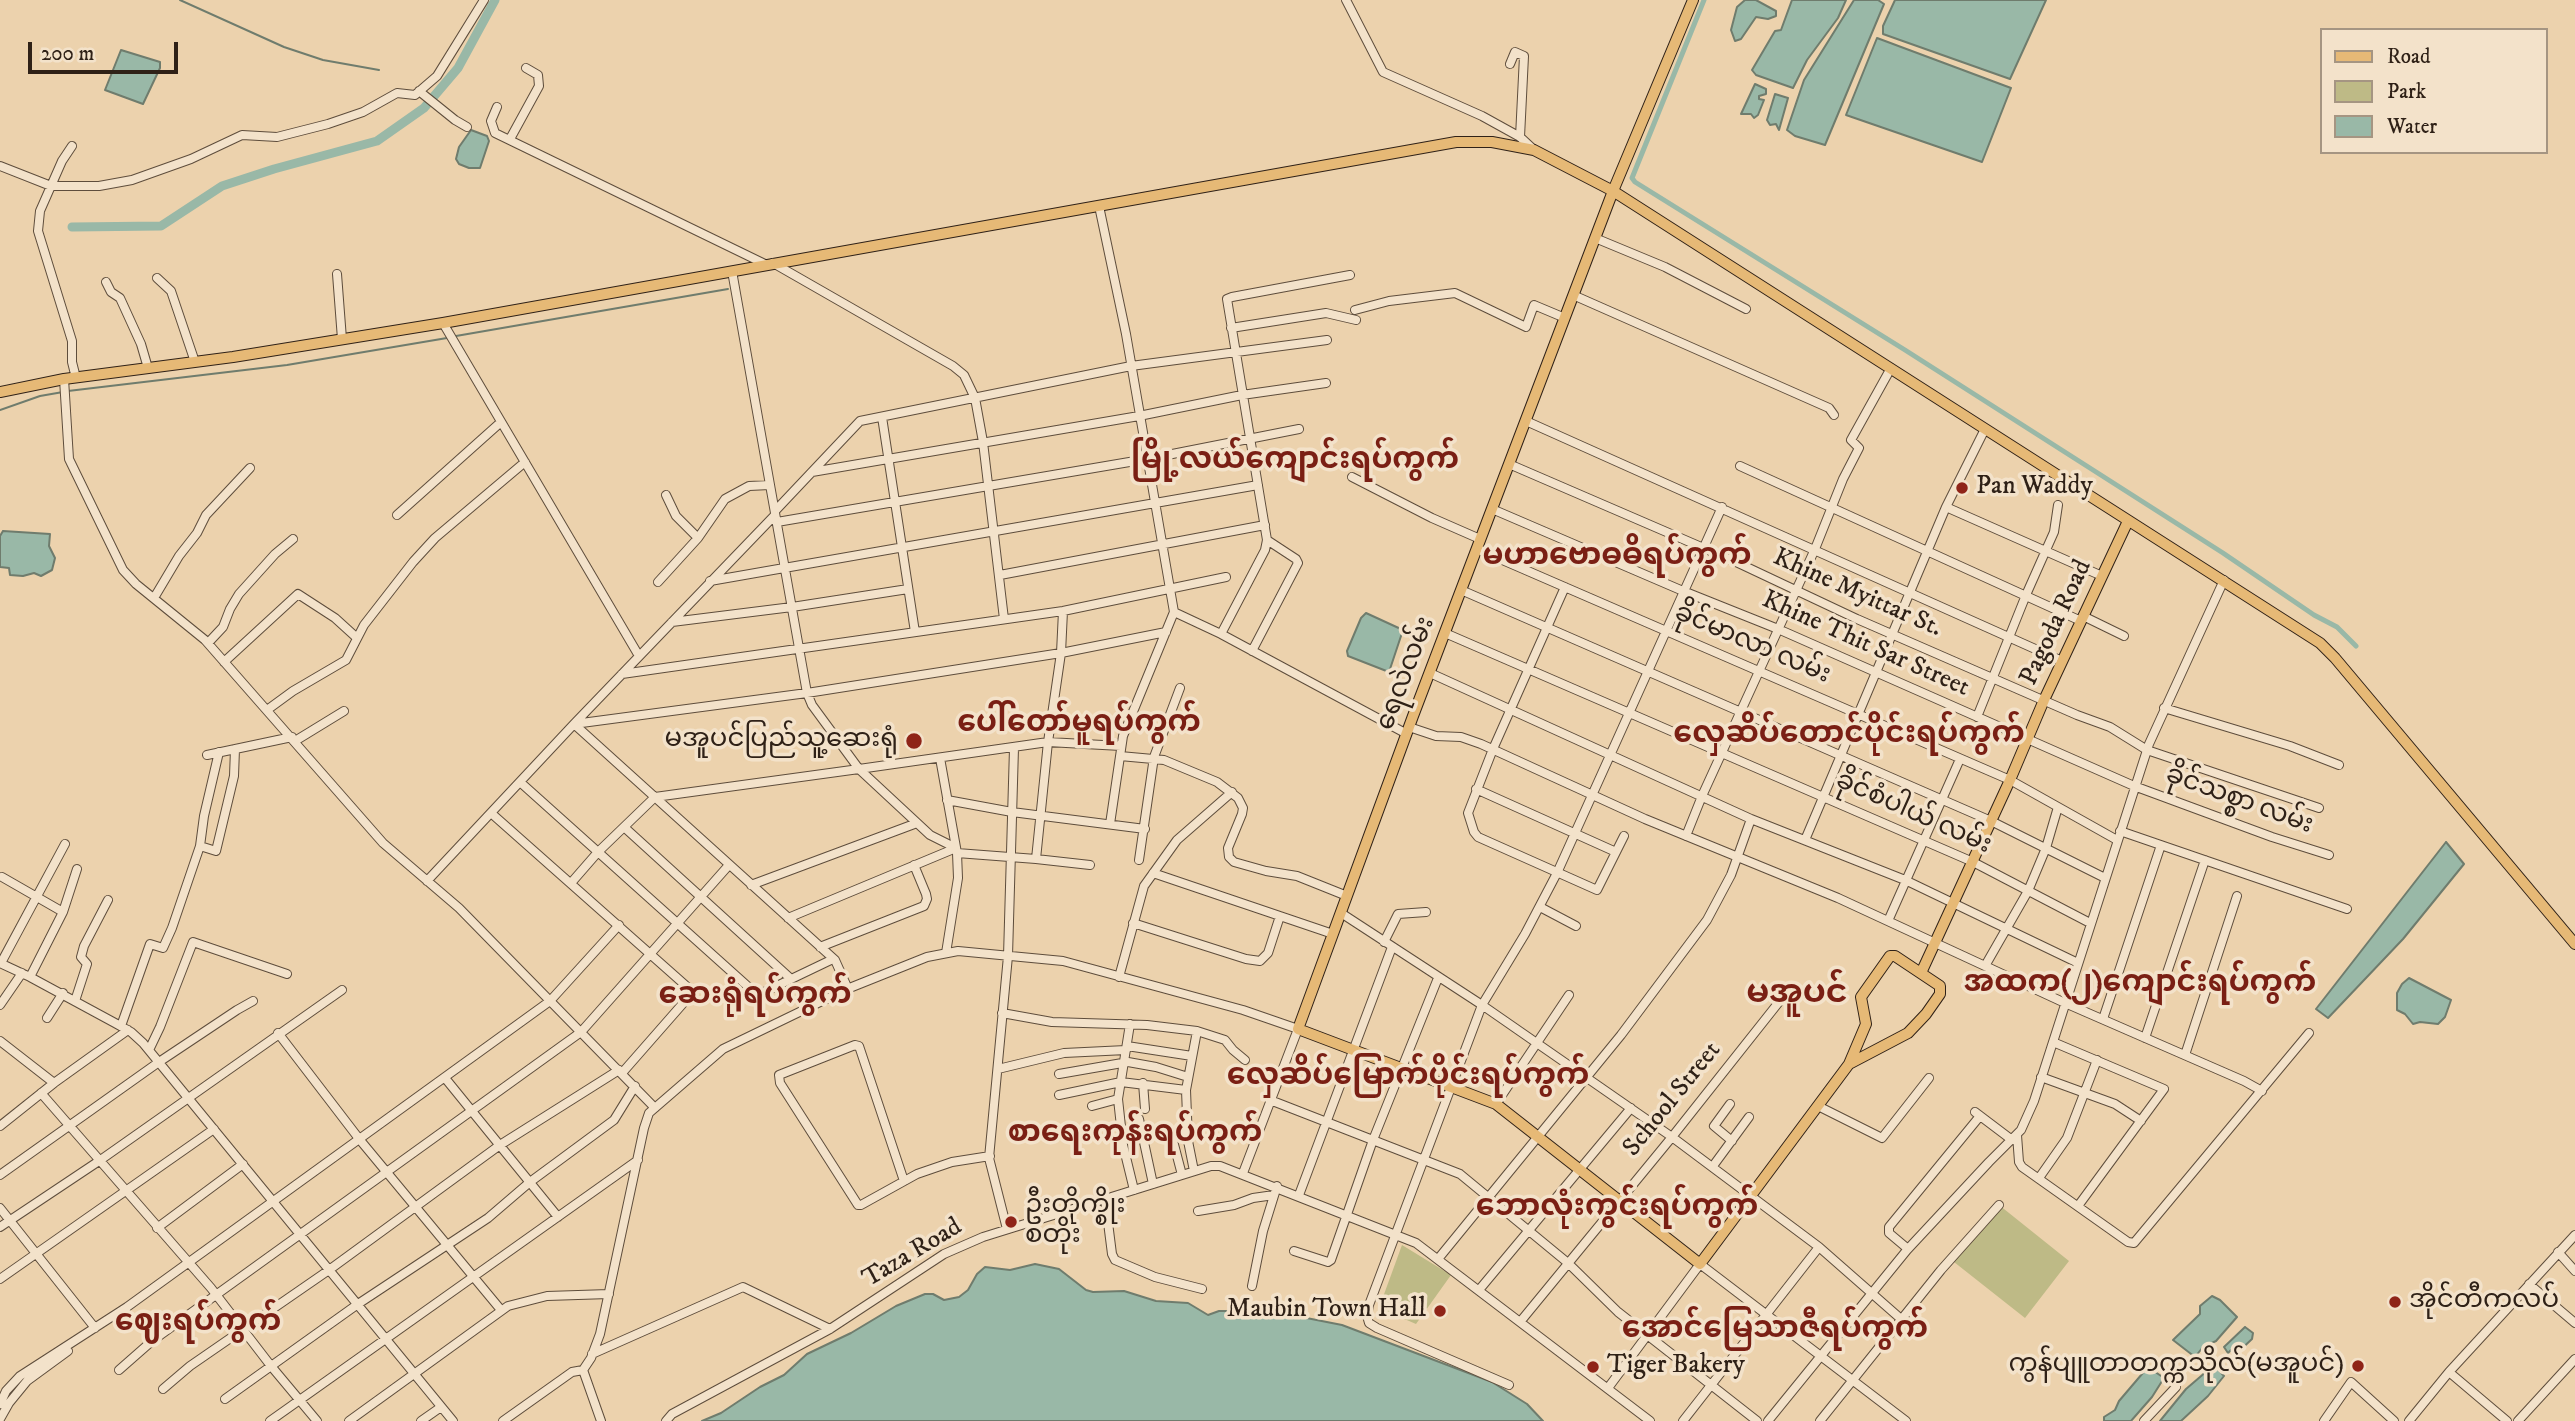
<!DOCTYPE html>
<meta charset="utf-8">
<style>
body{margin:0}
#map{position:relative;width:2575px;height:1421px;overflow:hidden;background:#ecd2ad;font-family:"IM FELL DW Pica",serif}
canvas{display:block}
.legend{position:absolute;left:2320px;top:28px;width:228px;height:126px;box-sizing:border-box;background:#f3e2ca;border:2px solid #a59582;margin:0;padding:9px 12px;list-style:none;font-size:21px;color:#2f2117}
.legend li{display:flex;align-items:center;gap:14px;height:35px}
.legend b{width:35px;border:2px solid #a59582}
.scale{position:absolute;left:28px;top:42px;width:150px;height:32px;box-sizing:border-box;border:4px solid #2f2117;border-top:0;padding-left:9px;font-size:21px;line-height:24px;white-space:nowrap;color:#2f2117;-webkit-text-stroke:5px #f3e2ca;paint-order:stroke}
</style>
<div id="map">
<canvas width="2575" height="1421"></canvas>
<ul class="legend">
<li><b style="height:9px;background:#e6b976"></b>Road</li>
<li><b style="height:19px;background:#beba86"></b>Park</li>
<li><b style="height:19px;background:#99b8a7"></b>Water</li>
</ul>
<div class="scale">200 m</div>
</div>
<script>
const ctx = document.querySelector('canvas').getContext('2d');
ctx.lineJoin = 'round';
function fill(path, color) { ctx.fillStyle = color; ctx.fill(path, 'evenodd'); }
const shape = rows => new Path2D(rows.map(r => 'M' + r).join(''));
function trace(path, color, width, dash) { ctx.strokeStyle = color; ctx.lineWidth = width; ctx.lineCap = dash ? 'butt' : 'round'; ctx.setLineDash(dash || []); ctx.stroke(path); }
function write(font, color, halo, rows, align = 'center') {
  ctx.font = font + ' "IM FELL DW Pica","Noto Sans Myanmar",serif'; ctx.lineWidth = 7; ctx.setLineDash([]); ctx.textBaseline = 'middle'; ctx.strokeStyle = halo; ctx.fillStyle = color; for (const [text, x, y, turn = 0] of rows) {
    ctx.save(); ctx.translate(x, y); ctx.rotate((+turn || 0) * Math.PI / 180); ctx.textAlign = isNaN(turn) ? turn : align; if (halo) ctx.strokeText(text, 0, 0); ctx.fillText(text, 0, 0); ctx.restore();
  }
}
fill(shape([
 [1999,1205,2069,1261,2025,1318,1954,1262],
 [1402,1245,1451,1275,1416,1324,1379,1308]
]), '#beba86');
const water = shape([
 [1745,0,1756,0,1776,11,1776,16,1768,19,1756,17,1741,39,1735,41,1731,30,1737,7,1745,0],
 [1792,0,1846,0,1838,18,1807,60,1793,88,1756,75,1752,70,1775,31,1781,30,1792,0],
 [1854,0,1878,0,1884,4,1825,145,1795,136,1787,130,1804,80,1854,0],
 [1895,0,2046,0,2010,79,1883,34,1883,26,1895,0],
 [1877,38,2011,88,1982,162,1846,115,1877,38],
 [121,50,160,62,160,68,143,104,105,90,121,50],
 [1755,84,1766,89,1766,94,1759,96,1759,99,1764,100,1758,115,1754,118,1751,114,1741,114,1755,84],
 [1775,94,1788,98,1779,130,1776,124,1770,125,1767,120,1775,94],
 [471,130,487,136,489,141,480,168,469,168,459,164,456,159,459,147,471,130],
 [3,531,50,534,49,546,55,558,52,570,41,576,34,573,23,576,10,575,9,568,0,567,0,536,3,531],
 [1366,613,1403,630,1389,672,1348,656,1347,651,1361,618,1366,613],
 [2446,842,2464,864,2403,939,2328,1018,2316,1009,2446,842],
 [2409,978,2451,1000,2445,1017,2438,1024,2420,1022,2413,1024,2405,1014,2397,1010,2397,993,2402,984,2409,978],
 [1035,1264,1059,1269,1086,1290,1093,1292,1124,1291,1156,1301,1188,1303,1208,1315,1219,1311,1271,1311,1342,1325,1492,1382,1527,1404,1543,1421,702,1421,721,1413,760,1387,784,1375,807,1354,851,1333,896,1306,925,1294,933,1294,944,1300,959,1297,968,1290,977,1274,985,1267,1010,1270,1035,1264],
 [2212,1296,2220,1300,2237,1317,2216,1341,2203,1347,2195,1357,2173,1340,2200,1314,2200,1306,2212,1296],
 [2245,1327,2253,1333,2252,1339,2236,1354,2233,1348,2228,1353,2224,1347,2245,1327],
 [2214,1365,2224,1376,2208,1396,2181,1421,2160,1421,2186,1389,2214,1365],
 [2148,1367,2164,1378,2152,1397,2131,1421,2104,1421,2104,1417,2115,1410,2119,1401,2148,1367]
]);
fill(water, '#99b8a7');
trace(water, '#6f7c6d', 2);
trace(shape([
 [180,0,284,47,323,60,379,70],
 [456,336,728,289],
 [68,391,287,365,447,338],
 [0,410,40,396,63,392]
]), '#6f7c6d', 2);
trace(shape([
 [1704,0,1632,178,1635,182,1905,350,2223,553,2314,615,2337,627,2356,646]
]), '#99b8a7', 5);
trace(shape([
 [72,227,161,226,222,186,274,169,377,141,424,108,458,68,495,0]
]), '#99b8a7', 9);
const minor = shape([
 [1346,0,1383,72,1482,116,1520,137,1534,150],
 [1510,64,1515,52,1524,56,1520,137],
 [419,91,455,120,467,127],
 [497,107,491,121,495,133,767,265],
 [510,139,539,86,538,75,526,68],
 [72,146,62,161,40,211,38,231,72,341,72,362,76,378],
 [0,166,51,186,99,186,132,180,191,159,242,135,277,137,328,124,363,112,397,93,415,95,437,76,484,0],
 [1099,206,1126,334,1174,612,1123,736,1110,824],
 [1595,238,1665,267,1746,309],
 [773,263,953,366,964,375,975,398,983,442,1004,619],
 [732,271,807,693,812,705,859,769,1048,742,1121,746],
 [337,274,342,339],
 [157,278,171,291,195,362],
 [106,282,111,292,120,298,141,344,148,368],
 [1573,295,1829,408,1834,415],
 [1355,310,1389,301,1455,293,1526,327,1534,305,1565,318],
 [443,323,639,656],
 [1231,328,1326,313,1356,320],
 [64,379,69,459,123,570,136,584,205,640,383,843,459,908,655,1108],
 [882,417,915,632],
 [1526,421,2062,661],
 [1509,464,1736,562,1857,619,2077,715,2110,727,2147,750,2319,808],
 [1740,466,2081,621],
 [812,472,1139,416,1242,395,1326,383],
 [1352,477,1432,518,1480,539],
 [666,495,676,516,698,538],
 [1946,507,2102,576],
 [1492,509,1683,591,1778,629,2134,786,2272,837,2329,855],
 [775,511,860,421,1131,366,1327,340],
 [397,515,501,422],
 [777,522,1147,459,1299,429],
 [1477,549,2010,780,2117,840],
 [1000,575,1265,525],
 [710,581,1258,485],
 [658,582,698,538,725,499,749,486,770,485],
 [1565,587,1493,749,1468,813,1474,832,1478,837,1597,890,1624,836],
 [1461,590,1991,821,2105,878],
 [154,598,179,556,197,533,206,515,250,468],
 [1174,612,1221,634,1407,734],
 [2083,616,2124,636],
 [672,622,792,607,908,589],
 [1445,633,1973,862,2090,923],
 [1221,634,1265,550,1267,540,1227,299,1232,297,1350,275],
 [208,643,223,627,230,609,239,594,275,554,293,539],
 [1252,651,1298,563,1296,559,1267,540],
 [224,662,298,594,335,618,357,638],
 [1430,673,1751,819,1905,880,2078,963],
 [622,674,1063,611,1226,577],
 [2164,708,2290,746,2339,765],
 [267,710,293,691,346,660,364,625,413,562,435,538,525,462],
 [1977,717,2026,595,2054,532,2058,505],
 [1409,727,1436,736,1461,737,1481,744,1645,819,1838,898,2065,1003,2244,1081,2262,1091],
 [295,741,344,711],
 [207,755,292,737],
 [1120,756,1164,760,1217,782,1238,798,1243,808,1242,814,1228,848,1229,857,1234,862,1266,871,1297,876,1347,896],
 [940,758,957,853,958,878,946,953],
 [520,782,754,992,762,993,833,959],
 [1476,789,1616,852],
 [947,800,1012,812,1145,829],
 [491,813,693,992,622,1073],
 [624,827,791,979],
 [2120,831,2347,909],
 [1686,836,1702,796,1815,549,1843,479,1859,448,1851,440,1891,368],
 [1805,840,1946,507,1985,429],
 [200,846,216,851,234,776,235,749],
 [957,853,1036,859,1048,742,1061,653,1063,611],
 [1036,859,1090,865],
 [1139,860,1154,757,1180,688],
 [1153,873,1333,934],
 [2,877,63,912],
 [427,881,574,724,775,515],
 [571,883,598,852,655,797,859,769,930,835,956,848],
 [751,885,917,823],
 [1540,907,1576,926],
 [1341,913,1482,1005,1672,1137,1819,1247,1901,1319],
 [788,918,956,848],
 [1888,921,1960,759],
 [1133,923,1246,959,1260,961,1268,953,1280,916],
 [1384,942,1398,914,1426,912],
 [820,947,924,906,927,899,926,894,914,865],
 [0,963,30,977,115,1023,131,1032,143,1043,453,1421],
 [1,963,65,844],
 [1985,966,2028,891,2046,848,2058,807],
 [30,977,63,912,77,869],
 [1119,977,1144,886,1177,840,1232,792],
 [848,989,835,960,574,724,807,693,1061,653,1166,632],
 [75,1001,87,964,81,957,84,946,108,900],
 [0,1005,22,973],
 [1002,1013,1052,1022,1147,1025,1197,1031,1225,1040,1233,1050,1245,1060],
 [47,1018,63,993],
 [2103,1019,2161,845],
 [1130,1024,1118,1099,1123,1145,1134,1190],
 [121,1026,150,944,163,948,172,928,200,846,204,816,219,752],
 [278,1033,360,1140,501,1310],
 [2145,1038,2205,860],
 [0,1041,54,1083],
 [2053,1042,2164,1089,2078,1206],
 [1127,1046,1192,1056],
 [149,1050,160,1027,193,942,287,974],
 [2185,1055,2237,896],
 [998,1069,1064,1053,1126,1050],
 [1059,1074,1128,1062,1156,1067,1188,1077],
 [2041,1077,2115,1104,2141,1121],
 [445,1078,558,1217],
 [1143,1083,1145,1109],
 [41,1093,211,1288,271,1366,317,1421],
 [1059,1095,1121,1082,1186,1090],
 [1270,1100,1460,1174,1568,1263,1618,1312,1757,1421],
 [1496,1104,1569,995],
 [1730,1104,1714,1126,1732,1141],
 [1092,1106,1118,1099],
 [1818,1106,1882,1138,1929,1078],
 [1975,1112,2012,1140],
 [1139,1119,1153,1184],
 [0,1126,54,1083,128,1030],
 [1171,1133,1182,1175],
 [2017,1135,2019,1162,2022,1167,2128,1242,2134,1243,2309,1033],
 [1713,1166,1749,1117],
 [1194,1171,1188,1141,1186,1090,1197,1031],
 [0,1175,159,1062,237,1010,253,1001],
 [2039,1178,2067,1138,2097,1060],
 [904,1181,859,1046,855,1045,779,1075,780,1083,858,1205,861,1205,917,1174,952,1162,990,1156],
 [1299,1195,1392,947],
 [1105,1199,1112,1254,1115,1260,1155,1277,1202,1289],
 [0,1208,95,1328],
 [1198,1211,1234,1205,1253,1198,1274,1195],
 [0,1227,99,1161,342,990],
 [157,1228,243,1164],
 [1007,1229,989,1158,1008,956,1014,748],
 [1908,1249,1889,1233,1889,1227,1980,1116],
 [1294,1251,1328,1262,1331,1260,1373,1140,1438,978],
 [2558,1252,2575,1271],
 [1438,1259,1621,1035,1707,920,1731,875,1751,819],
 [0,1279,214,1129],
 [2529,1284,2575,1323],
 [1252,1286,1263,1231,1277,1186],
 [1479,1290,1631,1108],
 [1520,1322,1672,1137,1779,1002],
 [592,1354,743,1287,830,1329],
 [119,1370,152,1341,581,1032,729,865],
 [583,1370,601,1421],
 [2449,1372,2507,1421],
 [1509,1385,1377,1328,1369,1323,1367,1316,1369,1305,1482,1005,1525,934,1557,873,1722,507],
 [1608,1388,1700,1264,1906,1421],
 [163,1389,190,1366,329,1270,500,1145,619,1070],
 [225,1399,358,1304,488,1218,530,1182,614,1120,635,1086],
 [0,1404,6,1391,20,1376,127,1307,550,1001,619,925],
 [0,1419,9,1403,27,1381,68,1351],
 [270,1421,638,1160],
 [349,1421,508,1306,547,1296,609,1294],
 [421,1421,441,1407],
 [503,1421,572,1372,583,1370,591,1358,600,1334,644,1128,649,1113,723,1049,847,989,927,957,958,951,1063,961,1243,1010,1298,1029,1243,1173],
 [666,1421,672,1414,830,1329,944,1254,983,1237,1211,1166,1220,1166,1416,1243,1650,1421],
 [1683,1421,1819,1247],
 [1768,1421,1907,1250,1989,1162,2021,1130,2034,1101,2149,744,2224,580],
 [1820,1421,1941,1270,1999,1205],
 [2144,1421,2176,1387],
 [2324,1421,2351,1382,2394,1421],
 [2409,1421,2449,1372,2575,1235],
 [2518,1421,2575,1359]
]);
const major = shape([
 [1693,0,1613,191,1413,716,1298,1029,1496,1104,1700,1264,1849,1064,1866,1024,1861,997,1890,956,1895,956,1940,986,1940,994,1926,1014,1908,1033,1849,1064],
 [0,392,64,379,233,357,443,323,1456,142,1492,142,1534,150,1613,191,2320,643,2335,658,2575,944],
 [1921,973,2010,780,2044,700,2128,521]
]);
trace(minor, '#5e4d3c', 10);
trace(major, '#2f2117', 12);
trace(minor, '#f3e2ca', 8);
trace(major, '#e6b976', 10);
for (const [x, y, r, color] of [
 [1962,488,7,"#8f2418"],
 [914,741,9,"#8f2418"],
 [1011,1222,7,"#8f2418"],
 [2395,1302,7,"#8f2418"],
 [1440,1311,7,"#8f2418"],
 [2358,1366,7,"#8f2418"],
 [1593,1367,7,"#8f2418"]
]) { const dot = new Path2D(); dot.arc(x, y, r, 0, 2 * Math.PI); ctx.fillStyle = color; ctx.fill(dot); trace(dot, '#f3e2ca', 2.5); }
write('26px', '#2f2117', '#f3e2ca', [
 ["Pan Waddy",1976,488],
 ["မအူပင်ပြည်သူ့ဆေးရုံ",898,741,"right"],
 ["ဦးတိုက္စိုး",1025,1207],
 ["စတိုး",1025,1237],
 ["အိုင်တီကလပ်",2409,1302],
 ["Maubin Town Hall",1426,1311,"right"],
 ["ကွန်ပျူတာတက္ကသိုလ်(မအူပင်)",2344,1366,"right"],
 ["Tiger Bakery",1607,1367]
], 'left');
write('26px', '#2f2117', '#f3e2ca', [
 ["Khine Myittar St.",1857,594,24],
 ["Pagoda Road",2057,623,-65],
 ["ခိုင်မာလာ လမ်း",1752,645,23],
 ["Khine Thit Sar Street",1865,645,24],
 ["ရေလဲလမ်း",1407,674,-69],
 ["ခိုင်သစ္စာ လမ်း",2239,801,20],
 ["ခိုင်စံပါယ် လမ်း",1913,814,24],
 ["School Street",1673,1100,-51],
 ["Taza Road",913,1254,-31]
]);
write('bold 30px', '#7a1f14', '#f3e2ca', [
 ["မြို့လယ်ကျောင်းရပ်ကွက်",1295,462],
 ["မဟာဗောဓဓိရပ်ကွက်",1617,558],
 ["ပေါ်တော်မူရပ်ကွက်",1079,725],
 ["လှေဆိပ်တောင်ပိုင်းရပ်ကွက်",1849,736],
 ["အထက(၂)ကျောင်းရပ်ကွက်",2140,985],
 ["ဆေးရုံရပ်ကွက်",755,997],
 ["လှေဆိပ်မြောက်ပိုင်းရပ်ကွက်",1408,1078],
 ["စာရေးကုန်းရပ်ကွက်",1135,1135],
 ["ဘောလုံးကွင်းရပ်ကွက်",1617,1209],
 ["ဈေးရပ်ကွက်",198,1324],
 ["အောင်မြေသာဇီရပ်ကွက်",1775,1331]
]);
write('bold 33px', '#7a1f14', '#f3e2ca', [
 ["မအူပင်",1797,995]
]);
</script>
